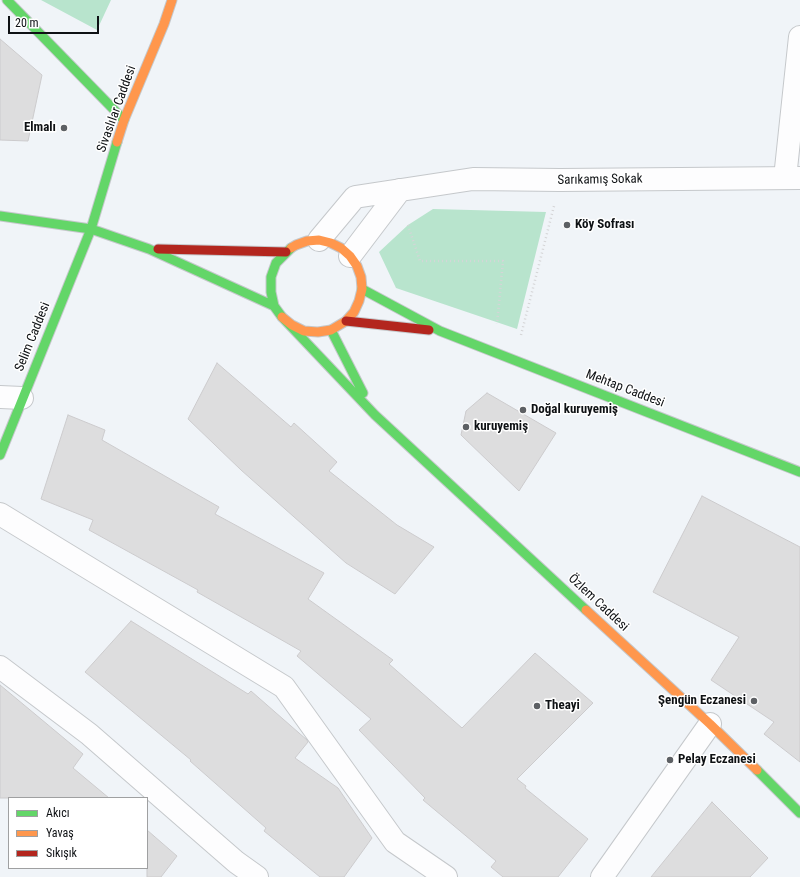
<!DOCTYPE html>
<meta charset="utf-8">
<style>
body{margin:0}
#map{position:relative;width:800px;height:877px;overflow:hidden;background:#f0f4f8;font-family:"Roboto Condensed",sans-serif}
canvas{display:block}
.legend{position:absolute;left:8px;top:797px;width:140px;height:72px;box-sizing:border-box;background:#fff;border:1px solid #9fa0a1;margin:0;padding:5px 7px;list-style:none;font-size:12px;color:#0e1114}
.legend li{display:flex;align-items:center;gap:8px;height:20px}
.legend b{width:20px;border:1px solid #9fa0a1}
.scale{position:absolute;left:8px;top:16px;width:91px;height:18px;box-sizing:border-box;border:2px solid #0e1114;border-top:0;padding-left:5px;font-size:12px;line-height:14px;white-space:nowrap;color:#0e1114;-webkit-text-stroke:3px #fff;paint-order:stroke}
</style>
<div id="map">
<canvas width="800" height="877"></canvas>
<ul class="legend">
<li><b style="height:5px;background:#63d668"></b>Akıcı</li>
<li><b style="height:5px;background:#ff974d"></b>Yavaş</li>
<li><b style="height:5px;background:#b3261e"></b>Sıkışık</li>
</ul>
<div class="scale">20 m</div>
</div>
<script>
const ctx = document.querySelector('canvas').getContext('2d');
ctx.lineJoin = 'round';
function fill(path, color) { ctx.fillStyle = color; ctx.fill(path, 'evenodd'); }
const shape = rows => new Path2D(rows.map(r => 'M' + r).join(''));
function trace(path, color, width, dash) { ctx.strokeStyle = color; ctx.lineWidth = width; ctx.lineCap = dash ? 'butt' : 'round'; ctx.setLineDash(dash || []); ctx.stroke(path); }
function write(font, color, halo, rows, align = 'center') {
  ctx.font = font + ' "Roboto Condensed",sans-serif'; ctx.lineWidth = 3; ctx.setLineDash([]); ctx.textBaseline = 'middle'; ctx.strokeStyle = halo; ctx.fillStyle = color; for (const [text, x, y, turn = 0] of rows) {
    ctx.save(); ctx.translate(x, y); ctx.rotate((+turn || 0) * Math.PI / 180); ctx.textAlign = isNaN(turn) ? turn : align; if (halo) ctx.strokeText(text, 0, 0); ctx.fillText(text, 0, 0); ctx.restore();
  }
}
fill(shape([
 [41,0,111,0,97,30],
 [433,209,546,212,517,329,396,288,379,252,408,225]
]), '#b8e4cd');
const building = shape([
 [0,39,42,75,28,141,0,140,0,39],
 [217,363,291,427,294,423,337,462,329,471,397,525,434,547,395,594,346,563,241,470,188,419,217,363],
 [487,393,556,433,519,491,461,435,466,411,487,393],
 [68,415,105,430,102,440,219,507,215,514,324,573,308,599,393,660,389,664,462,728,535,653,593,703,517,779,526,786,525,788,588,839,558,877,503,877,491,867,496,861,423,800,425,798,359,730,371,719,297,656,301,651,197,592,198,590,89,530,93,520,41,499,68,415],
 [702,496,800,547,800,762,764,734,774,722,711,680,739,637,653,592,702,496],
 [131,621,248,694,251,691,307,740,308,742,295,758,338,788,372,838,344,877,320,877,264,831,266,828,190,761,191,760,85,672,131,621],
 [0,685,83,754,73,768,109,798,0,798,0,685],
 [712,802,768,858,750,877,651,877,712,802],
 [147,830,177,856,161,877,147,877,147,830]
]);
fill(building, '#ddddde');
trace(building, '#cccbcd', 1);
const street = shape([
 [785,178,800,37],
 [319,240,355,197,473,179,560,180,800,178],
 [350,256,400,190],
 [0,397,22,398],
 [0,514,284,687,395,842,446,877],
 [0,667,89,734,236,862,257,877],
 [602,877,710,724]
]);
const fast = shape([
 [7,0,124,120],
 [0,216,91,229,149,249,274,306],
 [291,248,276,263,271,277,271,292,274,306,282,317,375,415,586,610],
 [362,289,440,331,800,472],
 [331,330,363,393],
 [0,455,91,229,117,142],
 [757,770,800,813]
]);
const slow = shape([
 [117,142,124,120,164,24,172,0],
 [282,317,292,325,304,331,318,332,331,330,346,321,354,312,359,301,362,289,361,277,357,266,350,256,341,248,331,243,319,240,307,241,296,245,291,248],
 [586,610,710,724,757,770]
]);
const jam = shape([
 [158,249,286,252],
 [346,321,429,330]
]);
trace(street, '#c5c8cb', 24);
trace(fast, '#c5c8cb', 11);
trace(slow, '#c5c8cb', 11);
trace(jam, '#c5c8cb', 11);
trace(shape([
 [408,225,420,261,503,261,497,324],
 [521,335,554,206]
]), '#d5d5d7', 2.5, [1, 3]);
trace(street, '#fdfdfe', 22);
trace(fast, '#63d668', 9);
trace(slow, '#ff974d', 9);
trace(jam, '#b3261e', 9);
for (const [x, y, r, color] of [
 [64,128,4,"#5d6064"],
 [567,225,4,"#5d6064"],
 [523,410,4,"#5d6064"],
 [466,427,4,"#5d6064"],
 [754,701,4,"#5d6064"],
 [537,706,4,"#5d6064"],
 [670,760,4,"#5d6064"]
]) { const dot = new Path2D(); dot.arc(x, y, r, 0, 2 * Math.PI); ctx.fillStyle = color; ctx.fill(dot); trace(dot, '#fff', 1.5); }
write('13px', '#0e1114', '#fff', [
 ["Sivaslılar Caddesi",117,109,-70],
 ["Sarıkamış Sokak",600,180,-1],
 ["Selim Caddesi",33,337,-68],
 ["Mehtap Caddesi",625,389,21],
 ["Özlem Caddesi",598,603,43]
]);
write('bold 13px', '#0e1114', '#fff', [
 ["Elmalı",56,128,"right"],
 ["Köy Sofrası",575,225],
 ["Doğal kuruyemiş",531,410],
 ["kuruyemiş",474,427],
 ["Şengün Eczanesi",746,701,"right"],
 ["Theayi",545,706],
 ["Pelay Eczanesi",678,760]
], 'left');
</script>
